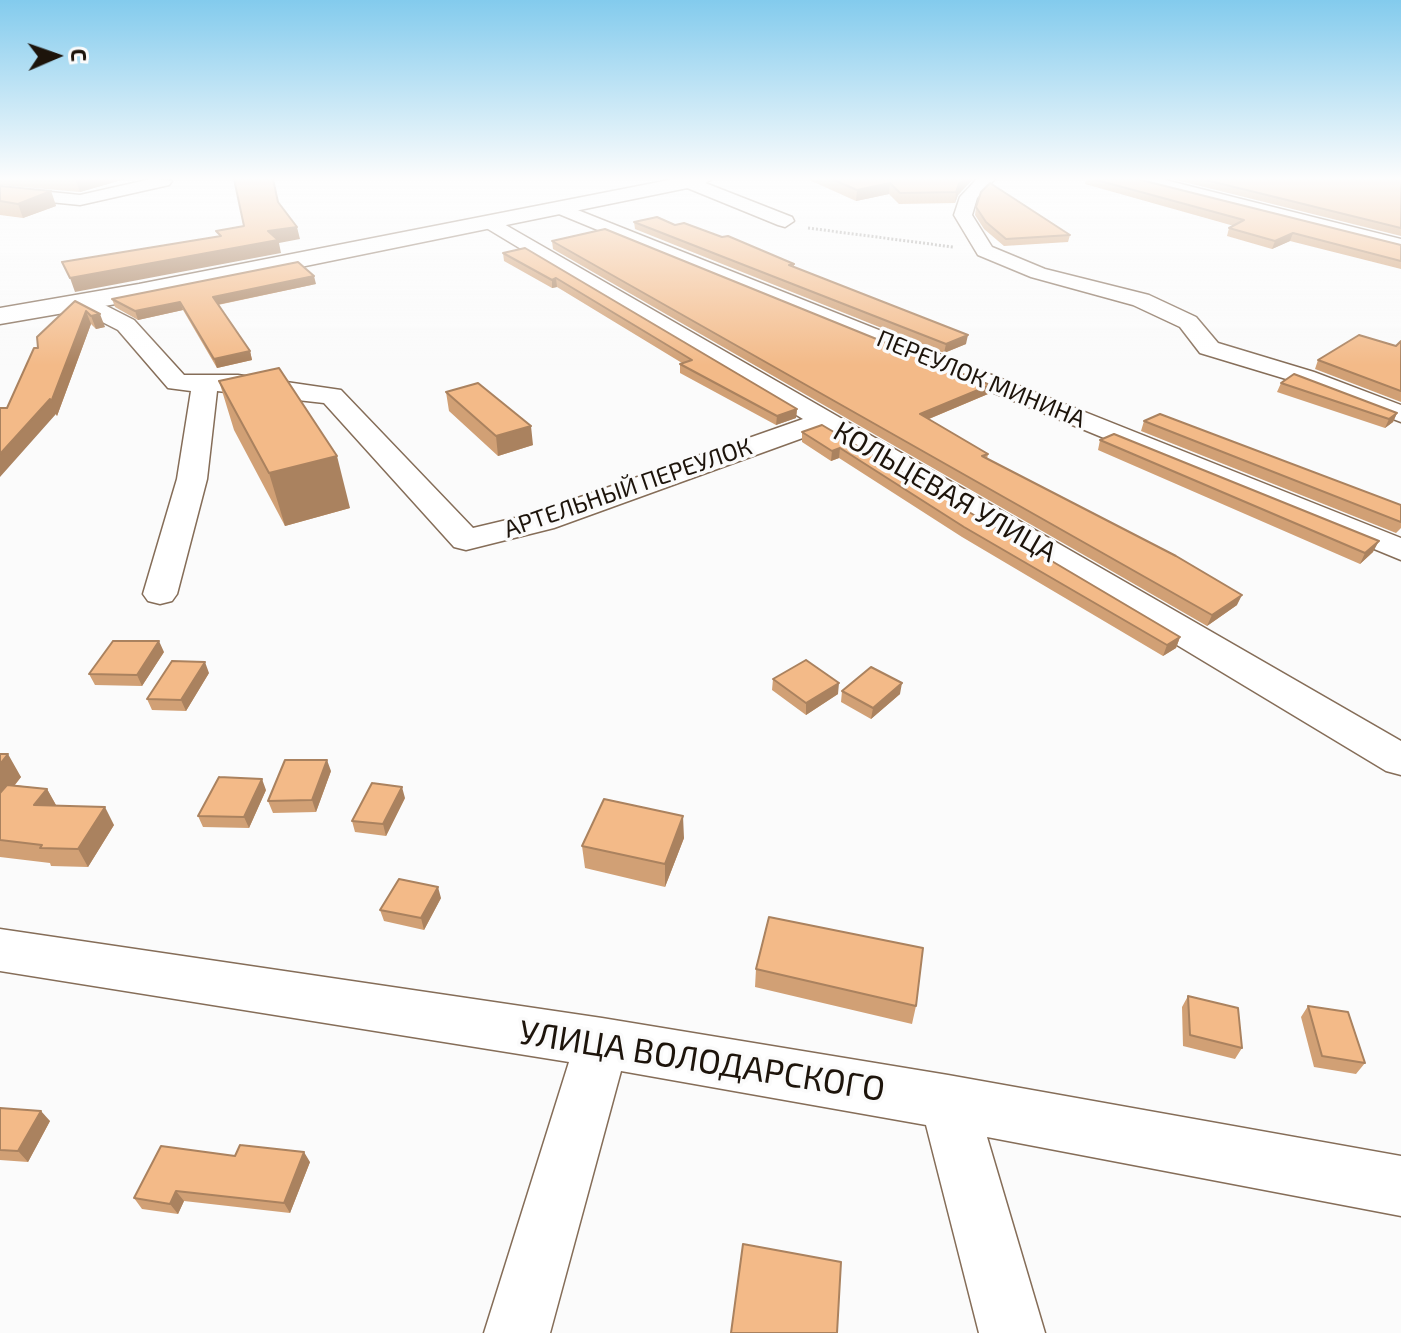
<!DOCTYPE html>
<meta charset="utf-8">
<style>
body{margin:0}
#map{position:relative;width:1401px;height:1333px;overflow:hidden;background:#fbfbfb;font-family:"Exo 2",sans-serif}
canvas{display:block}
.north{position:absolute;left:16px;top:16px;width:80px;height:80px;-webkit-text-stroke:6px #fbfbfb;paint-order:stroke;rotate:88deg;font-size:22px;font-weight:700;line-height:32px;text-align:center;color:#1d140b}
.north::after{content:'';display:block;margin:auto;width:28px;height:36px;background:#1d140b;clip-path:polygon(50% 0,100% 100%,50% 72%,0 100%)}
</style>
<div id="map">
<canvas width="1401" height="1333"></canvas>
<div class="north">С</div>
</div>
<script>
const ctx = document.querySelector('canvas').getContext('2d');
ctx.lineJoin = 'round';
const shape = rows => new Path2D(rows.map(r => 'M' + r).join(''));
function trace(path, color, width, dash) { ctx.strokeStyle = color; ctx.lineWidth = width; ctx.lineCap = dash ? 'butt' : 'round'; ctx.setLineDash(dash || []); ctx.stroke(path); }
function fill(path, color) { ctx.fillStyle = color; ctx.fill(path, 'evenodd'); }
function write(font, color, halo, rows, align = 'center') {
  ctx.font = font + ' "Exo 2",sans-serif'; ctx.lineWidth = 7; ctx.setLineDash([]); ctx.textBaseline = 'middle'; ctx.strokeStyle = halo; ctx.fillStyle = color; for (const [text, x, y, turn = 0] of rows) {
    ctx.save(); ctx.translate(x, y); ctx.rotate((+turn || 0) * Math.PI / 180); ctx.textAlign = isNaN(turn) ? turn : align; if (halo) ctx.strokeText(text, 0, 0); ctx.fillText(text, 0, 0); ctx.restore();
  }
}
const minor = shape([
 [151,179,172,181,169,185,80,205,0,197,0,187,80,195,151,179],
 [679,179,695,179,792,217,794,221,785,227,778,225,680,185,679,179],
 [977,179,995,179,977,198,972,215,992,247,1045,269,1149,295,1196,317,1218,343,1314,372,1401,405,1401,422,1296,382,1200,353,1180,327,1133,305,1031,277,978,255,954,215,960,197,977,179],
 [1133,179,1161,179,1401,239,1401,251,1136,183,1133,179],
 [560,203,1401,538,1401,560,554,212,551,208,554,204,560,203],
 [490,216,1401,741,1401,775,1386,771,822,431,554,528,466,550,454,547,324,403,217,391,207,479,177,594,172,601,160,604,148,601,143,594,177,479,191,391,168,388,118,330,73,307,70,302,73,297,89,297,134,320,184,375,238,375,341,390,473,528,532,514,803,419,483,226,481,222,483,218,490,216],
 [0,929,602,1018,948,1075,1401,1156,1401,1216,987,1137,1045,1333,979,1333,926,1125,621,1071,550,1333,484,1333,569,1062,0,971,0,929]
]);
const major = shape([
 [674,179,712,179,702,185,139,300,0,324,0,308,139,284,674,179]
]);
trace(minor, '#856d58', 3);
trace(major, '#856d58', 3);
trace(shape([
 [808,228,953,247]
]), '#a4a19d', 3, [2, 2]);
fill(minor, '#fff');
fill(major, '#fff');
fill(shape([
 [0,179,125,179,80,192,0,185],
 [807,179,973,179,958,195,955,203,899,204,889,194,856,201],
 [1086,179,1137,179,1401,245,1401,269,1290,241,1272,249,1227,236,1229,228,1234,226,1085,184],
 [1172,179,1401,179,1401,236],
 [0,186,51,191,56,206,23,218,0,215],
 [976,207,1070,235,1068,242,1004,246,984,229,975,215],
 [634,222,675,225,794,264,794,267,966,344,944,353,635,229],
 [552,241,990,385,988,394,929,419,988,454,987,459,1237,605,1207,626,553,249],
 [525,248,797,409,796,418,776,425,680,373,680,364,682,363,557,287,552,288,504,261,503,253],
 [316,284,218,305,250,351,252,360,217,368,183,310,138,320,115,307,112,299],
 [75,301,105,327,96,329,91,324,57,416,56,414,7,408,38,348],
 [1401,341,1401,402,1315,369,1318,360,1396,346],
 [219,381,350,508,285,526,234,430],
 [1281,383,1397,413,1393,422,1385,428,1277,392],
 [446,392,533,445,498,456,449,411],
 [1144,421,1401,505,1401,528,1396,533,1141,431],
 [822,425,1180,637,1176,648,1163,656,962,537,839,458,831,461,802,442,802,432],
 [1100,440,1373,552,1360,564,1098,450],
 [164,652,142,686,95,685,89,674],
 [209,673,186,711,152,710,147,699],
 [773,679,838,694,806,715,772,690],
 [842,691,900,694,871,719,841,702],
 [0,754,21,777,15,785,47,789,56,805,114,825,88,867,51,866,50,863,0,857],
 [331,771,316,812,273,813,268,801],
 [266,790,249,828,203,827,198,816],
 [405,798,386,836,355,832,352,821],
 [684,838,665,887,585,868,582,846],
 [441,898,424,930,384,921,380,910],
 [756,969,916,1006,912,1024,755,987],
 [1188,996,1242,1048,1235,1059,1183,1046,1182,1007],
 [1308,1006,1365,1063,1356,1074,1314,1067,1301,1017],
 [0,1108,50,1121,28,1162,0,1160],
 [235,1156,310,1162,290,1213,184,1201,178,1214,142,1209,134,1198]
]), '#d1a075');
fill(shape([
 [75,179,125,179,80,192],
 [965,179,973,179,958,195,955,203,956,192,959,184],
 [890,183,889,194,856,201,857,190],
 [51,191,56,206,23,218,18,204],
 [297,227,300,239,279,243,281,253,75,292,70,278,268,231],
 [1293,233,1290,241,1272,249,1275,241],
 [314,276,316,284,216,305,213,297],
 [556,278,557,287,552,288,552,280],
 [180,302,183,310,138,320,135,311],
 [86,311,91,324,57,416,56,414,0,477,0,454],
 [100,314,105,327,96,329,91,316],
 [968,335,966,344,944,353,946,344],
 [250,351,252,360,217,368,214,359],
 [990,385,988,394,919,423,920,414],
 [797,409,796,418,776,425,777,416],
 [1397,413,1393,422,1385,428,1389,419],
 [531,426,533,445,498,456,496,436],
 [840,448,839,458,831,461,832,451],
 [337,456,350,508,285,526,269,473],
 [1379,541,1373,552,1360,564,1365,553],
 [1242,595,1237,605,1207,626,1212,615],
 [1180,637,1176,648,1163,656,1167,645],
 [159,641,164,652,142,686,137,675],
 [205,662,209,673,186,711,181,700],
 [839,683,838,694,806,715,806,703],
 [902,683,900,694,871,719,873,708],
 [8,754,21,777,0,803,0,764],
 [327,760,331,771,316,812,312,800],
 [262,779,266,790,249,828,244,817],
 [402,787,405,798,386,836,383,824],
 [47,789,57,807,34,805],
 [105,807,114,825,88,867,78,849],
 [683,816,684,838,665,887,665,864],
 [438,887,441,898,424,930,421,918],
 [41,1111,50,1121,28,1162,18,1151],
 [304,1152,310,1162,290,1213,284,1203],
 [176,1191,184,1201,178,1214,170,1204]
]), '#aa825f');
const building = shape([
 [234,179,273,179,278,202,297,227,268,231,278,240,70,278,62,262,221,236,216,231,244,226,234,179],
 [832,179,965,179,959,184,956,192,900,193,890,183,857,190,832,179],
 [1093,179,1137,179,1401,245,1401,261,1293,233,1275,241,1229,228,1244,220,1093,179],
 [1202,179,1401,179,1401,228,1202,179],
 [990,183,1070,235,1006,239,986,222,976,207,981,192,990,183],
 [0,186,51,191,18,204,0,201,0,186],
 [657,217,675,225,684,223,722,237,728,236,794,264,789,265,968,335,946,344,634,222,657,217],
 [605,229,990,385,920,414,988,454,982,456,1176,556,1242,595,1212,615,552,241,605,229],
 [525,248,797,409,777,416,680,364,692,360,556,278,552,280,503,253,525,248],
 [298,262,314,276,213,297,250,351,214,359,180,302,135,311,112,299,298,262],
 [75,301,100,314,91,316,86,311,51,402,50,399,0,454,0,408,7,408,34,348,38,348,37,337,75,301],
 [1359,335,1396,346,1401,341,1401,391,1318,360,1359,335],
 [279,368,337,456,269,473,219,381,279,368],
 [1294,374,1397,413,1389,419,1281,383,1294,374],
 [478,383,531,426,496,436,446,392,478,383],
 [1160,414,1401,505,1401,522,1144,421,1160,414],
 [822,425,1180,637,1167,645,964,527,840,448,832,451,802,432,822,425],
 [1114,434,1379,541,1365,553,1100,440,1114,434],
 [113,641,159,641,137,675,89,674,113,641],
 [806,660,839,683,806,703,773,679,806,660],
 [172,661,205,662,181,700,147,699,172,661],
 [871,667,902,683,873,708,842,691,871,667],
 [0,754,8,754,0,764,0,754],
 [285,760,327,760,312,800,268,801,285,760],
 [219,777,262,779,244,817,198,816,219,777],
 [372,783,402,787,383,824,352,821,372,783],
 [7,785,47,789,34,805,105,807,78,849,40,848,42,845,0,840,0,793,7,785],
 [604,799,683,816,665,864,582,846,604,799],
 [399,879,438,887,421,918,380,910,399,879],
 [769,917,923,948,916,1006,756,969,769,917],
 [1188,996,1238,1008,1242,1048,1190,1035,1188,996],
 [1308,1006,1348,1012,1365,1063,1322,1056,1308,1006],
 [0,1108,41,1111,18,1151,0,1150,0,1108],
 [240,1145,304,1152,284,1203,176,1191,170,1204,134,1198,161,1146,235,1156,240,1145],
 [743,1244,841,1262,837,1333,731,1333,743,1244]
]);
fill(building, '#f3ba88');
trace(building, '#aa825f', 2);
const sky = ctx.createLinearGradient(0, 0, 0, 365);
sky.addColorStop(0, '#83cbed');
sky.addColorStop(0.49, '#fdfdfd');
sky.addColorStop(1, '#fdfdfd00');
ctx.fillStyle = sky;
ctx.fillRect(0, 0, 1401, 365);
write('24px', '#1d140b', '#fbfbfb', [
 ["ПЕРЕУЛОК МИНИНА",981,379,22],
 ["АРТЕЛЬНЫЙ ПЕРЕУЛОК",628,488,-19]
]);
write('28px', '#1d140b', '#fbfbfb', [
 ["КОЛЬЦЕВАЯ УЛИЦА",945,492,30]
]);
write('34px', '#1d140b', '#fbfbfb', [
 ["УЛИЦА ВОЛОДАРСКОГО",702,1061,9]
]);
</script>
